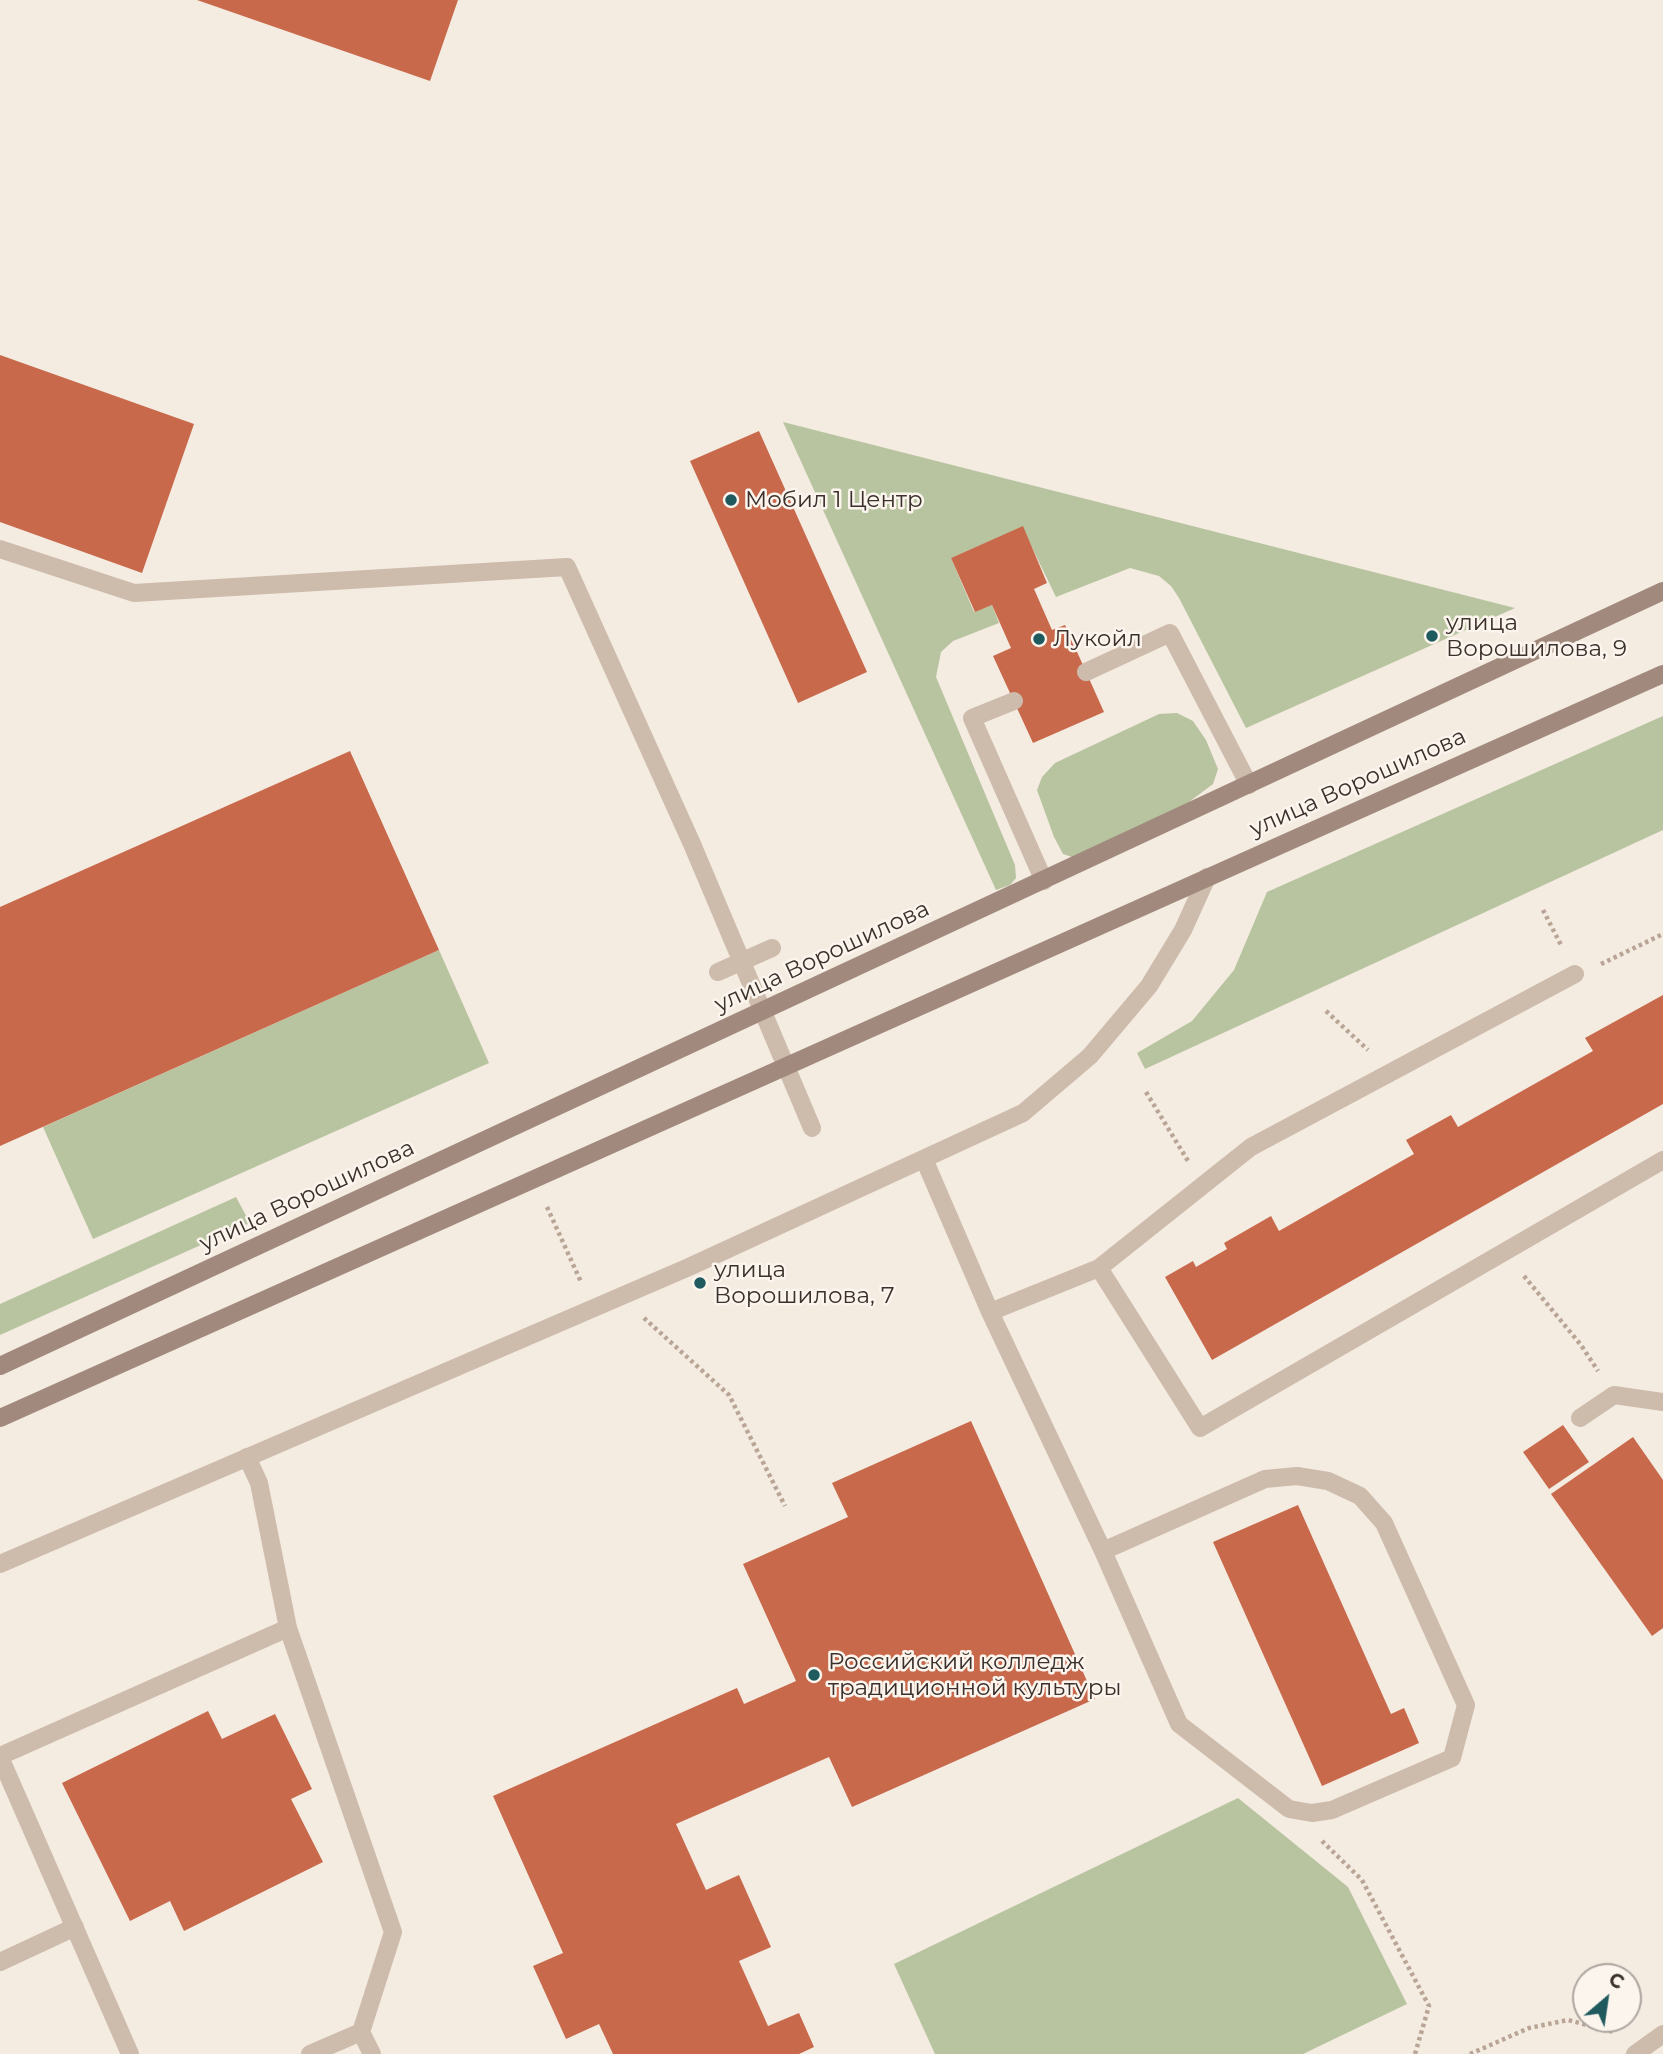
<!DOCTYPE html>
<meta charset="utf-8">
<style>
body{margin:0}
#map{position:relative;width:1663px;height:2054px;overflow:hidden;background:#f4ebe1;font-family:Montserrat,sans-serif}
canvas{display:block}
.north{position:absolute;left:1572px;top:1963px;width:70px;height:70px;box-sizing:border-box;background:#fbf5ee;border:2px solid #aea6a0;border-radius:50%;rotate:29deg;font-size:19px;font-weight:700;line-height:28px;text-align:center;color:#3b302b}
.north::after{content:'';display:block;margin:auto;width:24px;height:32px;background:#1f5a5e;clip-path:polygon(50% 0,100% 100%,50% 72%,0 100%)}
</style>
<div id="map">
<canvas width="1663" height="2054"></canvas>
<div class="north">С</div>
</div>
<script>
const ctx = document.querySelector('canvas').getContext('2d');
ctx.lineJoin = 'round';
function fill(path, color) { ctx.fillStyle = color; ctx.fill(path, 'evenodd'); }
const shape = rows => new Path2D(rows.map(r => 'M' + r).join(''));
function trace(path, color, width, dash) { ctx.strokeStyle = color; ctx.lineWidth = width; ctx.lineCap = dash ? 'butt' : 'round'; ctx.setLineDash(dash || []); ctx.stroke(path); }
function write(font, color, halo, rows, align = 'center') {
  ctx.font = font + ' Montserrat,sans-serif'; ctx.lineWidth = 5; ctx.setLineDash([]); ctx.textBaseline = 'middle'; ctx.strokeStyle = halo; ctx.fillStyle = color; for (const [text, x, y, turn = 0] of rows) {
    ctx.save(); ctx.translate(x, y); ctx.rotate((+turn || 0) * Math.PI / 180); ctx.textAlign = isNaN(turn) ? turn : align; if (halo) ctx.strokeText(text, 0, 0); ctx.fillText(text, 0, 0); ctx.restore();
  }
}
fill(shape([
 [783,422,1515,608,1246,728,1179,598,1171,586,1159,576,1130,568,1056,597,1022,527,951,558,974,612,992,605,999,623,953,641,941,652,936,677,1015,865,1016,878,1010,885,996,890],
 [1177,713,1193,721,1206,740,1218,769,1213,784,1185,805,1081,860,1063,854,1054,837,1037,790,1042,777,1055,763,1159,714],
 [1663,716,1663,830,1145,1069,1137,1053,1192,1021,1234,970,1267,892],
 [439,950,489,1063,93,1239,43,1127],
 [236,1197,250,1223,0,1335,0,1304],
 [1238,1798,1348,1887,1407,2004,1303,2054,935,2054,894,1964]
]), '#b8c4a0');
fill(shape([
 [197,0,458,0,430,81],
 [0,355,194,424,142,573,0,522],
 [759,431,867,672,798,703,690,461],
 [1023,526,1047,583,1034,589,1052,630,1065,625,1104,712,1033,743,993,656,1011,648,992,605,975,612,951,558],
 [350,751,439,950,0,1146,0,907],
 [1663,995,1663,1104,1212,1360,1165,1277,1193,1261,1196,1267,1227,1249,1224,1243,1271,1216,1279,1231,1414,1154,1406,1140,1451,1115,1458,1127,1593,1051,1585,1038],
 [971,1421,1095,1699,852,1807,829,1757,676,1824,706,1890,739,1875,771,1947,739,1961,768,2026,799,2013,814,2047,799,2054,613,2054,599,2024,566,2039,533,1966,563,1953,493,1796,737,1688,744,1704,796,1681,743,1564,848,1517,832,1483],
 [1563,1425,1589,1462,1549,1489,1523,1452],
 [1633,1437,1663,1480,1663,1628,1652,1636,1551,1494],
 [1298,1505,1391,1714,1404,1708,1419,1743,1322,1786,1213,1542],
 [208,1711,222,1739,275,1714,312,1789,291,1799,323,1862,184,1931,170,1901,130,1921,62,1783]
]), '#c8694b');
trace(shape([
 [1543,910,1562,947],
 [1601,964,1663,934],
 [1326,1011,1368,1050],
 [1146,1092,1188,1161],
 [547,1207,581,1282],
 [1524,1276,1581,1345,1598,1371],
 [644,1318,729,1395,785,1506],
 [1322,1841,1362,1880,1429,2006,1415,2054],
 [1470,2054,1529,2028,1568,2020,1614,2032]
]), '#b9a596', 4.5, [3.5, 3.5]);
trace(shape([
 [0,549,134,593,567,567,692,844,812,1128],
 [1086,672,1170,633,1249,785],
 [1014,701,972,718,1044,881],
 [718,972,772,948],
 [924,1159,990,1312,1103,1551,1179,1724,1289,1809,1312,1813,1332,1810,1452,1758,1466,1705,1384,1523,1360,1496,1328,1481,1297,1476,1265,1479,1103,1551],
 [1099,1268,1251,1147,1575,974],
 [990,1312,1099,1268,1200,1428,1663,1160],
 [1580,1418,1614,1395,1663,1402],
 [247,1457,259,1483,288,1628,393,1932,361,2032,372,2054],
 [0,1756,288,1628],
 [0,1757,130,2054],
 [0,1962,75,1927],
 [310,2054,361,2032],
 [1635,2054,1663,2034]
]), '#cdbbac', 18);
trace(shape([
 [0,1564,689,1267,1023,1113,1090,1056,1149,986,1183,930,1207,877]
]), '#cdbbac', 18);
trace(shape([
 [0,1366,1663,591],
 [0,1418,1663,674]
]), '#a18a7d', 18);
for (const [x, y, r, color] of [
 [731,500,7,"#1f5a5e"],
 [1432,636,7,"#1f5a5e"],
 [1039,639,7,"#1f5a5e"],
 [700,1283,7,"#1f5a5e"],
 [814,1675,7,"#1f5a5e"]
]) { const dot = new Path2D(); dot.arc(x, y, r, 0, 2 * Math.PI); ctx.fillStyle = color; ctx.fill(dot); trace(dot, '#fbf5ee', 2.5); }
write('23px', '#3b302b', '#fbf5ee', [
 ["Мобил 1 Центр",745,500],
 ["улица",1446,623],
 ["Ворошилова, 9",1446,649],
 ["Лукойл",1053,639],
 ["улица",714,1270],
 ["Ворошилова, 7",714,1296],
 ["Российский колледж",828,1662],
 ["традиционной культуры",828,1688]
], 'left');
write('23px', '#3b302b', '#fbf5ee', [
 ["улица Ворошилова",1358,783,-24],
 ["улица Ворошилова",822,957,-25],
 ["улица Ворошилова",307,1196,-25]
]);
</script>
